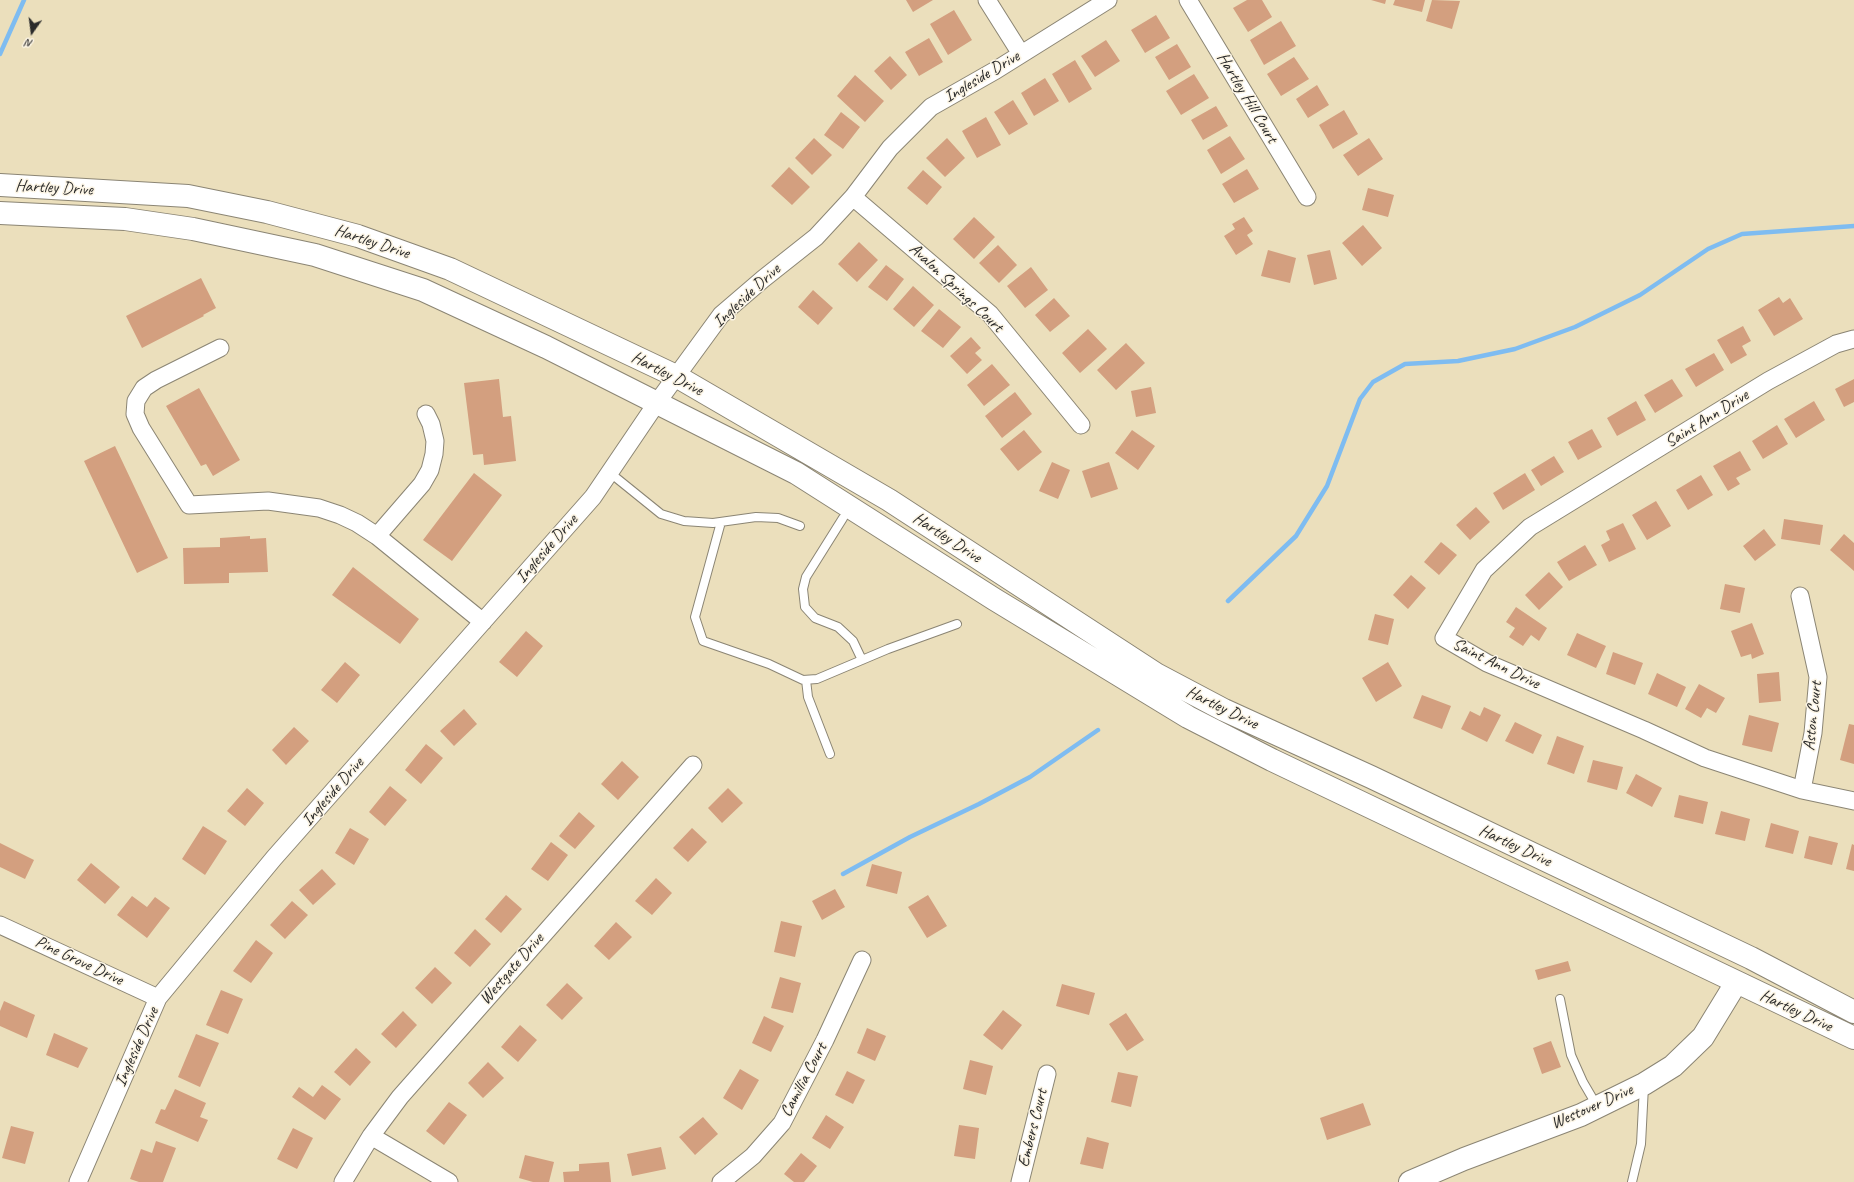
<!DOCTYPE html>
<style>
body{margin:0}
#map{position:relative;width:1854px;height:1182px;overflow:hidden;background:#ebdfbc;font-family:Caveat,sans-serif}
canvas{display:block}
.north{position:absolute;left:12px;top:12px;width:40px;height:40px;-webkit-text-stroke:3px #fcf5e5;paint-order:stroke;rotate:194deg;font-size:11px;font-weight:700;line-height:16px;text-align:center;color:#2b2b2b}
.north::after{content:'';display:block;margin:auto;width:14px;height:18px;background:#2b2b2b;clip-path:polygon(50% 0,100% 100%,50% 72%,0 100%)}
</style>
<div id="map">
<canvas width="1854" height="1182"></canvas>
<div class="north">N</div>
</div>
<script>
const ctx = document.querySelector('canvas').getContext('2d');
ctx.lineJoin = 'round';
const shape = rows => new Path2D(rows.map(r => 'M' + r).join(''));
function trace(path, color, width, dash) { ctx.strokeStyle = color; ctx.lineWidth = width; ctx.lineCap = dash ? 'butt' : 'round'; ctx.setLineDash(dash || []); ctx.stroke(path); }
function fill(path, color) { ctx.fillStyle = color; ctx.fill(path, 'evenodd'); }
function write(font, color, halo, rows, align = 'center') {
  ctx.font = font + ' Caveat,sans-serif'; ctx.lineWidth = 3; ctx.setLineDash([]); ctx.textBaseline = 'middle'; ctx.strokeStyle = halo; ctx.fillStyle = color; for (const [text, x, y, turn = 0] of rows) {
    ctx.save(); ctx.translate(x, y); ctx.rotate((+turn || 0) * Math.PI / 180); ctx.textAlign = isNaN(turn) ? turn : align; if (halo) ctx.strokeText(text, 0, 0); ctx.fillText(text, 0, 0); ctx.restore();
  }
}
trace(shape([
 [0,54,24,0],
 [1228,601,1296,536,1327,486,1360,399,1373,382,1405,364,1458,361,1515,349,1575,327,1640,295,1708,249,1742,234,1854,226],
 [843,874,910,837,979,804,1030,777,1098,730]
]), '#7ebcf1', 4.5);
fill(shape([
 [906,0,933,0,913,12],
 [1247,0,1262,0,1272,17,1248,32,1233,8],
 [1371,0,1386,0,1385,4],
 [1395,0,1425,0,1422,12,1393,5],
 [1432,0,1460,1,1452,29,1426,21],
 [954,10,972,40,948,55,930,24],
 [1156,15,1170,38,1145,53,1131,30],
 [1281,21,1296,46,1264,65,1250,40],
 [929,38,943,62,919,76,905,52],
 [1106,40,1120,61,1095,77,1081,56],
 [1177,44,1191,67,1169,80,1155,57],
 [890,56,907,75,891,90,874,71],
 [1294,57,1309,79,1281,96,1267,74],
 [1075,60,1092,89,1069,103,1052,74],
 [1194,74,1209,98,1181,115,1166,91],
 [855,75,884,101,865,122,837,96],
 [1045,78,1059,101,1034,116,1021,93],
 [1317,85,1329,105,1308,118,1296,99],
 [1013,100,1028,124,1009,135,994,112],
 [1216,106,1228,126,1203,140,1191,120],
 [1344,110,1358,134,1333,149,1319,125],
 [841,112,860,127,843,149,824,135],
 [986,117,1001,145,977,158,962,131],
 [1230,136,1245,159,1221,174,1207,150],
 [814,138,832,155,812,175,795,158],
 [947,138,965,158,945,177,926,158],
 [1369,138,1383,159,1358,176,1343,155],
 [789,167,810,187,792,205,771,186],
 [1247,169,1259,189,1234,203,1222,184],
 [923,170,942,187,927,205,907,188],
 [1368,188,1394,195,1388,217,1362,210],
 [974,217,995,237,974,259,953,239],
 [1244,217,1253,231,1247,235,1253,244,1236,255,1224,236,1235,229,1232,224],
 [1363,225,1382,248,1362,266,1342,243],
 [859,242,878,260,857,282,838,264],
 [998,245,1017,265,999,283,979,263],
 [1268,250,1296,258,1290,283,1261,276],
 [1330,250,1337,279,1314,285,1307,255],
 [886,265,904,279,887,301,868,287],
 [1031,267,1048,290,1025,308,1007,286],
 [201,278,216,308,203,315,204,316,142,348,126,316],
 [913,286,934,305,914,327,893,309],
 [813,290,833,308,818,325,798,307],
 [1779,297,1783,303,1790,298,1803,319,1774,336,1758,310],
 [1054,298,1070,316,1050,332,1035,315],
 [939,309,961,327,943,348,921,331],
 [1743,326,1751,341,1742,346,1747,355,1731,364,1717,340],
 [1088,329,1107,349,1080,373,1062,353],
 [971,337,981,348,975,353,982,360,967,374,950,356],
 [1126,343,1145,363,1116,390,1097,370],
 [1714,353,1724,370,1696,387,1685,369],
 [992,364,1010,385,984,406,967,385],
 [499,379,503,417,511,416,516,461,484,465,483,454,473,455,464,383],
 [1672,379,1683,396,1655,413,1644,395],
 [1854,379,1854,402,1844,407,1835,389],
 [1151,387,1156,413,1136,417,1131,391],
 [199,388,240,460,213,476,206,464,201,466,166,406],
 [1015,392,1032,414,1002,438,985,416],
 [1636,401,1646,420,1617,436,1607,418],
 [1814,401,1825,420,1796,438,1784,419],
 [1777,425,1788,444,1763,459,1752,441],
 [1592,429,1602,447,1578,460,1568,442],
 [1024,430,1042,452,1018,471,1000,449],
 [1132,430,1155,446,1138,470,1115,453],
 [115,446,168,558,137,573,84,461],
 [1740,451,1751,470,1736,478,1740,484,1728,491,1713,466],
 [1554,456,1564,472,1541,486,1531,470],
 [1052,462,1070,470,1058,499,1039,491],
 [1109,462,1118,489,1091,498,1082,471],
 [474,473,502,495,452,561,423,540],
 [1525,473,1535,490,1503,510,1493,493],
 [1701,475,1713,495,1688,510,1676,490],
 [1656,501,1671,526,1647,540,1632,515],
 [1476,507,1490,522,1470,540,1456,525],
 [1784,519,1823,525,1820,545,1781,539],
 [1623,523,1636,549,1609,562,1601,545,1610,540,1606,531],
 [1764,529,1776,545,1755,561,1743,546],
 [1844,534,1854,543,1854,571,1830,550],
 [250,536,250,539,266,538,268,572,229,573,229,583,184,584,183,548,220,547,220,538],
 [1441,542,1457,555,1439,575,1424,562],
 [1585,545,1597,565,1569,581,1557,562],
 [353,567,419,619,400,644,332,595],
 [1549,572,1563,587,1539,610,1525,595],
 [1411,575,1426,588,1408,609,1393,595],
 [1725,584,1745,588,1740,613,1720,609],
 [1516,607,1547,628,1539,641,1531,635,1523,646,1509,637,1515,628,1506,622],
 [1375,614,1394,619,1388,645,1368,640],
 [1752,623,1764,654,1752,659,1751,654,1741,657,1731,631],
 [526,631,543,646,517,677,499,662],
 [1577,633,1606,646,1596,668,1567,655],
 [1613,652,1643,663,1635,685,1606,674],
 [345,662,360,675,337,703,321,690],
 [1388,662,1402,686,1376,702,1362,678],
 [1779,672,1781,701,1759,703,1757,674],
 [1657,673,1686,687,1677,707,1648,694],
 [1699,684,1725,698,1716,713,1707,708,1701,718,1685,709],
 [1422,695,1451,706,1442,729,1413,718],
 [1484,707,1501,715,1487,742,1461,729,1470,711,1480,716],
 [464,709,477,724,454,746,440,731],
 [1749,715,1779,723,1772,752,1742,745],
 [1515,722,1542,735,1533,754,1505,741],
 [1849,724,1854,725,1854,764,1840,760],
 [294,727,309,741,286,765,272,750],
 [1557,736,1584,746,1574,774,1547,764],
 [426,744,443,758,421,784,405,770],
 [1593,760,1623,767,1617,790,1587,782],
 [622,761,639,777,618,800,601,784],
 [1636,774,1662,788,1652,807,1626,793],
 [390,786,407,800,385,826,369,812],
 [247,788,264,803,245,826,227,811],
 [728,788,743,803,722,823,708,808],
 [1679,795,1708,802,1703,824,1674,817],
 [1721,811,1750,819,1745,841,1715,834],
 [579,812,595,826,575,849,559,836],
 [1771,823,1799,831,1793,854,1765,847],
 [203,826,227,841,205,875,182,859],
 [350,828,369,839,354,865,335,853],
 [692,828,707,842,688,862,673,848],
 [1809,836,1838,843,1832,865,1804,858],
 [551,842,568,855,548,881,531,869],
 [0,843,34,860,25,879,0,867],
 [1852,844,1854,845,1854,871,1846,869],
 [91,863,120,887,105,904,77,880],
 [872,864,902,872,897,894,866,886],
 [322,869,336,884,313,905,299,890],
 [656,878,672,893,652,915,635,901],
 [835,889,845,907,822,920,812,901],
 [506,895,522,909,501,933,485,919],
 [928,895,947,926,927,938,908,907],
 [132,896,147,907,155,897,170,908,147,938,117,915],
 [292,901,308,915,285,939,270,925],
 [781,921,802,926,795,957,774,952],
 [616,922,632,937,609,960,594,946],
 [475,929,491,944,470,967,454,953],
 [256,940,273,953,251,983,233,971],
 [1568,961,1571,971,1538,980,1535,970],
 [435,967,452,983,432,1004,415,988],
 [780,977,801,983,793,1013,771,1008],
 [567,983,583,998,562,1020,546,1005],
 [1062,984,1095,993,1089,1015,1056,1006],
 [221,990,243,999,228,1034,206,1025],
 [4,1001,35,1015,27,1038,0,1026,0,1011],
 [1003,1010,1022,1025,1002,1050,983,1035],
 [403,1011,417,1025,396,1048,381,1034],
 [1126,1013,1144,1040,1127,1051,1109,1024],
 [764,1016,784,1026,771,1052,752,1043],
 [520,1025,537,1040,518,1062,501,1047],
 [867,1028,886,1036,875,1061,857,1053],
 [54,1033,88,1048,78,1068,46,1055],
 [196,1034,219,1043,200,1087,178,1077],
 [1551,1041,1561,1067,1542,1074,1533,1048],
 [356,1048,371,1062,350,1086,334,1072],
 [970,1060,993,1066,986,1095,963,1089],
 [488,1062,504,1078,483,1098,468,1083],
 [740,1069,759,1080,742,1110,723,1098],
 [847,1071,865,1080,853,1104,835,1095],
 [1118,1072,1138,1076,1131,1107,1111,1102],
 [322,1085,341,1099,325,1120,292,1097,299,1087,313,1097],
 [175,1089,206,1103,200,1117,208,1120,198,1142,155,1123,161,1109,165,1110],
 [449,1102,467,1115,444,1145,426,1131],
 [1363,1103,1371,1125,1327,1140,1320,1118],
 [826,1115,844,1127,830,1149,812,1138],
 [703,1117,718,1134,695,1155,679,1137],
 [959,1125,979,1128,975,1159,954,1156],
 [11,1126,34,1132,25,1164,2,1158],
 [293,1128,313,1138,297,1169,277,1159],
 [1087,1137,1109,1143,1103,1169,1080,1164],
 [156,1141,176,1148,163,1182,139,1182,130,1179,141,1149,152,1153],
 [661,1147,666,1169,632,1176,627,1154],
 [801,1153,817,1166,804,1182,794,1182,784,1174],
 [525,1155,554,1162,549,1182,533,1182,519,1178],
 [609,1162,611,1182,564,1182,563,1172,579,1171,579,1164]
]), '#d39f7f');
const lane = shape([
 [609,472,661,514,684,521,713,523,756,517,778,518,800,526],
 [843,518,806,577,803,589,805,607,815,618,838,627,853,641,862,660],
 [721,522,695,617,703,641,769,664,803,680,817,679,888,649,957,624],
 [806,680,808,697,830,754],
 [1560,999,1571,1055,1583,1082,1597,1106],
 [1632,1182,1641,1144,1644,1086]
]);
const street = shape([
 [987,0,1021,54],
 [1188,0,1307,197],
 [853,197,990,314,1081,425],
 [1854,339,1836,344,1768,381,1530,527,1484,570,1444,638,1487,663,1644,730,1705,758,1802,790,1854,801],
 [220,348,156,380,144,388,136,401,135,414,141,428,189,505,268,501,319,508,340,515,357,523,377,536,483,622],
 [377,536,422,484,430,470,434,454,435,441,431,424,426,414],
 [1800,596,1818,677,1813,733,1802,790],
 [0,925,158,998],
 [371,1136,449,1182],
 [78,1182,158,998,274,858,593,497,656,404,721,315,763,279,816,237,853,197,890,148,931,107,996,70,1108,0],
 [343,1182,371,1136,400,1097,693,765],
 [721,1182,753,1156,782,1123,825,1040,862,960],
 [1020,1182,1047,1074]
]);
const secondary = shape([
 [0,185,188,196,267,212,358,236,450,269,676,376,889,500,1156,674,1224,710,1371,777,1751,958,1854,1012],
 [0,213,125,219,193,229,315,255,423,290,546,347,796,473,994,599,1188,717,1272,760,1854,1038],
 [1410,1182,1464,1159,1581,1115,1644,1084,1673,1066,1703,1037,1736,983]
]);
trace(lane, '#8b8574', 10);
trace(street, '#8b8574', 19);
trace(secondary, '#8b8574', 24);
trace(lane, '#fff', 8);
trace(street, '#fff', 17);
trace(secondary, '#fff', 22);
write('17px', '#2b2b2b', '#fcf5e5', [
 ["Ingleside Drive",982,77,-31],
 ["Hartley Hill Court",1247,98,59],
 ["Hartley Drive",54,188,3],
 ["Hartley Drive",372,242,18],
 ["Avalon Springs Court",956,288,43],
 ["Ingleside Drive",747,296,-43],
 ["Hartley Drive",667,374,27],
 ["Saint Ann Drive",1707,419,-32],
 ["Hartley Drive",947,538,33],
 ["Ingleside Drive",547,549,-49],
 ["Saint Ann Drive",1496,664,26],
 ["Hartley Drive",1222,708,26],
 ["Aston Court",1813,716,-84],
 ["Ingleside Drive",333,792,-49],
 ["Hartley Drive",1515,846,25],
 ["Pine Grove Drive",79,961,25],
 ["Westgate Drive",512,969,-49],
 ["Hartley Drive",1796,1011,25],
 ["Ingleside Drive",137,1047,-66],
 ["Camillia Court",804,1080,-62],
 ["Westover Drive",1592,1107,-24],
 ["Embers Court",1033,1128,-76]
]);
</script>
